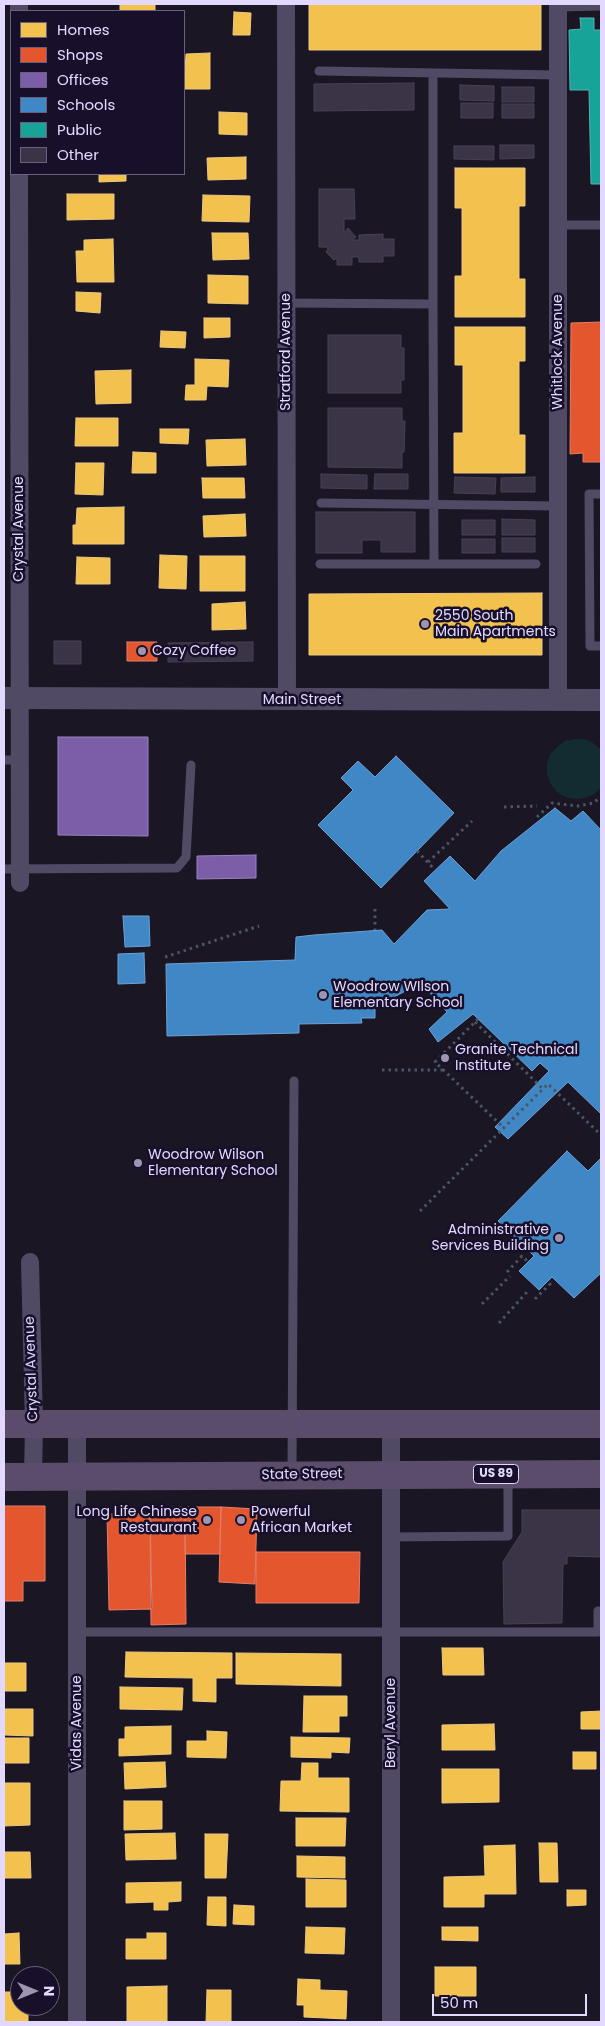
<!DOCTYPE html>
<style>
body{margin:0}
#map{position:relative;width:605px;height:2026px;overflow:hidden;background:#1a1624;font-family:Poppins,sans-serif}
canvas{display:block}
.frame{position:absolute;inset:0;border:5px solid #e3d9ff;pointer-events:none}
.legend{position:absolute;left:10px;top:10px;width:175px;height:165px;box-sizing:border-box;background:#18102a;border:1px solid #69607f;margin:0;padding:6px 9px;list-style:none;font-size:15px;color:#e3d9ff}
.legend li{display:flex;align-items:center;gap:10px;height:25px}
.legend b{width:25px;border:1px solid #69607f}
.north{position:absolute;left:10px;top:1966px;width:50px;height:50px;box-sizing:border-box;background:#18102a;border:1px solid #69607f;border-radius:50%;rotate:90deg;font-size:14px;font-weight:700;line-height:20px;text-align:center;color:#e3d9ff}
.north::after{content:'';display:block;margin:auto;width:18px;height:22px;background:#9d95b2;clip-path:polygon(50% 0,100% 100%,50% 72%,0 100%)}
.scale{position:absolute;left:432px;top:1994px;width:155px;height:22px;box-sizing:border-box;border:2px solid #e3d9ff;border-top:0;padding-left:6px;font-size:15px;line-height:18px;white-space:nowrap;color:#e3d9ff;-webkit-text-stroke:4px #18102a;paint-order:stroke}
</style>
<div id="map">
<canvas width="605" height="2026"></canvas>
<div class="frame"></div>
<ul class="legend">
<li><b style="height:14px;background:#f2c14e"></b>Homes</li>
<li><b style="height:14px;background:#e4572e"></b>Shops</li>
<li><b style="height:14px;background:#7b5ea7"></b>Offices</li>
<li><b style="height:14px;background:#3f88c5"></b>Schools</li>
<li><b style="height:14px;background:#17a398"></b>Public</li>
<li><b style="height:14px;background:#3a3446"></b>Other</li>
</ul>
<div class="north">N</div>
<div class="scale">50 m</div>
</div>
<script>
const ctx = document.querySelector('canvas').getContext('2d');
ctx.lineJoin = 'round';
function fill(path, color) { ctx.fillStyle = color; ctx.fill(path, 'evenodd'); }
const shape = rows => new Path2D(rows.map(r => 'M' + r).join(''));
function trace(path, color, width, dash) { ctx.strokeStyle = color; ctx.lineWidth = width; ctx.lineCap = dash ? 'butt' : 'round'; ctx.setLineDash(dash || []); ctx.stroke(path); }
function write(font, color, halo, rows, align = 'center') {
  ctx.font = font + ' Poppins,sans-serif'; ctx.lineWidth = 5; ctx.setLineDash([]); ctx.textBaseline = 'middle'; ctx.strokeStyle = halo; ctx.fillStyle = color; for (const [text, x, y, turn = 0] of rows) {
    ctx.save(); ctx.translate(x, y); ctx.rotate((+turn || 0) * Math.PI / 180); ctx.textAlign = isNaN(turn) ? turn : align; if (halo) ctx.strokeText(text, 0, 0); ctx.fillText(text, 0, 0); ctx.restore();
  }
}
fill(shape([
 [575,739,585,739,593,743,601,750,601,788,594,794,585,798,575,799,565,797,557,792,551,784,547,774,547,764,550,755,557,747,565,741]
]), '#132c32');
const homes = shape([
 [120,4,155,4,155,11,120,11,120,4],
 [309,4,541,4,541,50,309,50,309,4],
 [234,12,251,13,250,35,233,35,234,12],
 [210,53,210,89,184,89,186,54,210,53],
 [219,112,247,113,247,135,219,134,219,112],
 [246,157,246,179,208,180,207,158,246,157],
 [455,168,525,168,525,206,519,206,519,279,525,279,525,317,455,317,455,276,462,276,462,208,455,208,455,168],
 [99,174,126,174,126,181,99,182,99,174],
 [67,194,114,194,114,219,67,220,67,194],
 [203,195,250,196,249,222,202,221,203,195],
 [212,233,248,233,249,259,213,260,212,233],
 [113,239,114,282,77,282,76,251,84,251,84,240,113,239],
 [208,275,248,276,248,304,208,303,208,275],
 [76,292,101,293,100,313,76,311,76,292],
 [204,318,230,318,230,337,204,338,204,318],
 [455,327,525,327,525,361,519,361,519,435,525,435,525,473,454,473,454,433,463,433,463,365,455,365,455,327],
 [161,331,186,332,185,348,160,347,161,331],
 [195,359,229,360,228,387,207,386,206,400,185,400,186,385,195,385,195,359],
 [131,370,131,403,96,404,95,371,131,370],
 [76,418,118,418,118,446,75,446,76,418],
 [160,429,189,429,188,444,160,443,160,429],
 [245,439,246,465,207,466,206,440,245,439],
 [133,452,156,453,156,473,132,473,133,452],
 [76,463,104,463,103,495,75,494,76,463],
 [202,478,244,478,245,498,203,498,202,478],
 [124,507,124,544,73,544,73,525,76,525,77,508,124,507],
 [245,514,246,536,204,537,203,516,245,514],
 [160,555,187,556,186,589,159,588,160,555],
 [200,556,245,556,245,591,200,591,200,556],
 [77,557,110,558,110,584,76,584,77,557],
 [542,593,542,655,309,655,309,594,542,593],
 [245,602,246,629,212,630,212,604,245,602],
 [442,1648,483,1648,484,1675,443,1675,442,1648],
 [126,1652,232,1653,232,1678,216,1678,216,1702,193,1701,193,1678,125,1677,126,1652],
 [236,1653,341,1654,341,1686,236,1684,236,1653],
 [4,1663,26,1663,26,1691,4,1691,4,1663],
 [120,1687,183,1688,182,1710,120,1709,120,1687],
 [304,1696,347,1696,347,1716,339,1716,339,1732,303,1732,304,1696],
 [4,1709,33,1709,33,1736,4,1735,4,1709],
 [601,1711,601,1729,581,1729,581,1712,601,1711],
 [494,1724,495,1750,442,1750,442,1725,494,1724],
 [171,1726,171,1754,119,1756,119,1739,125,1739,125,1727,171,1726],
 [207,1731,227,1732,226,1758,187,1757,187,1741,207,1741,207,1731],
 [291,1737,350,1738,349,1753,331,1752,331,1758,291,1757,291,1737],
 [4,1738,29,1738,29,1763,4,1763,4,1738],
 [573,1752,596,1752,596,1769,573,1769,573,1752],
 [165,1762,166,1787,125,1789,124,1763,165,1762],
 [302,1763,318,1763,318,1778,349,1778,349,1812,280,1811,281,1781,301,1781,302,1763],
 [442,1769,499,1769,499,1802,442,1803,442,1769],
 [4,1783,30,1783,30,1825,4,1826,4,1783],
 [124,1801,162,1801,162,1829,124,1830,124,1801],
 [296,1818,346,1818,345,1846,296,1846,296,1818],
 [175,1833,176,1859,126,1860,125,1834,175,1833],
 [205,1834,228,1834,226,1878,205,1878,205,1834],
 [539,1843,557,1843,558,1882,540,1882,539,1843],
 [515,1845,516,1894,484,1894,484,1907,444,1907,444,1877,485,1876,484,1846,515,1845],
 [4,1852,30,1852,31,1878,4,1878,4,1852],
 [297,1856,345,1857,345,1878,297,1877,297,1856],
 [306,1879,346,1880,346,1907,306,1907,306,1879],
 [181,1882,181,1901,168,1902,168,1910,154,1910,154,1902,126,1903,126,1883,181,1882],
 [567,1890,586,1890,586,1905,567,1906,567,1890],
 [208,1897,226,1897,226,1926,207,1925,208,1897],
 [234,1905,254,1906,254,1925,233,1924,234,1905],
 [306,1927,345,1928,344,1954,305,1953,306,1927],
 [442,1927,478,1927,478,1941,442,1940,442,1927],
 [19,1933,20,1964,4,1964,4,1934,19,1933],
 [147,1933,166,1933,166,1959,126,1959,126,1939,147,1939,147,1933],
 [435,1967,476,1967,476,1996,435,1996,435,1967],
 [298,1979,320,1980,320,1990,347,1991,346,2019,304,2017,304,2005,297,2005,298,1979],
 [167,1986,167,2022,127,2022,127,1987,167,1986],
 [207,1990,231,1990,231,2022,206,2022,207,1990],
 [4,1992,20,1992,20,2006,28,2006,28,2022,4,2022,4,1992]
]);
fill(homes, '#f2c14e');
trace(homes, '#eec883', 1);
const shops = shape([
 [601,322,601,462,583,462,583,453,570,454,571,323,601,322],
 [127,642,157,642,157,661,127,661,127,642],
 [4,1506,45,1506,45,1581,23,1581,23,1601,4,1601,4,1506],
 [185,1507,186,1624,151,1625,150,1513,148,1508,185,1507],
 [185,1507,221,1507,220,1554,185,1554,185,1507],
 [221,1507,257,1509,255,1584,219,1582,221,1507],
 [150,1513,152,1609,109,1610,107,1514,150,1513],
 [256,1552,360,1552,359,1603,256,1603,256,1552]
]);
fill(shops, '#e4572e');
trace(shops, '#e47e6d', 1);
const offices = shape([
 [58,737,148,737,148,836,58,835,58,737],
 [256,855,256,878,197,879,197,856,256,855]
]);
fill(offices, '#7b5ea7');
trace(offices, '#9a83c1', 1);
const schools = shape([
 [396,756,454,813,381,888,318,825,353,790,341,778,358,761,375,777,396,756],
 [555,808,571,821,583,811,601,830,601,1114,568,1082,508,1139,495,1127,549,1071,540,1063,532,1071,473,1014,438,1042,429,1029,447,1012,421,983,394,997,375,1001,375,1018,361,1018,362,1023,299,1024,299,1033,167,1036,166,964,295,960,296,937,314,935,382,930,394,944,427,910,450,909,424,881,450,856,475,881,501,851,555,808],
 [123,916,149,916,150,946,125,947,123,916],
 [144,953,145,983,118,984,118,954,144,953],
 [567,1151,588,1171,600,1159,601,1161,601,1273,574,1298,552,1277,539,1290,519,1271,534,1256,498,1221,567,1151]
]);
fill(schools, '#3f88c5');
trace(schools, '#70a0d6', 1);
const public = shape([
 [580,18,594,18,594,30,601,30,601,184,591,184,589,90,570,90,569,30,581,29,580,18]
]);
fill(public, '#17a398');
trace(public, '#54b3b7', 1);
const building = shape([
 [414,83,414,110,314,111,314,84,414,83],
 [460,85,494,86,494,101,460,100,460,85],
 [502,87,534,87,534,102,502,102,502,87],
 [461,103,493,103,493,118,461,118,461,103],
 [502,104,534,104,534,118,502,118,502,104],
 [500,145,534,145,534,158,500,159,500,145],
 [454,146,494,146,494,160,454,159,454,146],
 [319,189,354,189,355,219,344,219,344,233,348,228,356,237,352,240,359,240,359,235,383,234,383,239,394,239,394,256,383,256,383,262,359,262,359,257,352,257,352,265,337,265,337,258,334,260,326,252,328,249,327,247,319,247,319,189],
 [328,335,401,335,401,348,404,348,404,380,401,380,401,393,328,393,328,335],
 [328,408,402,408,402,421,405,421,404,452,402,452,402,468,328,467,328,408],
 [321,474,367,475,367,489,321,488,321,474],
 [375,474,408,474,408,489,374,489,375,474],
 [455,477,496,478,495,494,454,493,455,477],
 [535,477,535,492,501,492,501,478,535,477],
 [316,512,415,512,415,552,381,552,381,540,362,540,362,553,316,553,316,512],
 [502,519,535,520,535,535,502,535,502,519],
 [462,520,495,520,495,535,462,535,462,520],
 [502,538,535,538,535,552,502,552,502,538],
 [462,539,495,539,495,553,462,553,462,539],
 [54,641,81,641,81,664,54,664,54,641],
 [253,642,253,661,168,662,168,643,253,642],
 [522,1510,601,1510,601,1557,567,1556,567,1564,563,1564,562,1623,504,1624,503,1562,522,1532,522,1510]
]);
fill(building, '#3a3446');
trace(building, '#484157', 1);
trace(shape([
 [504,807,537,806],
 [537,817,552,803,578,806,593,803,601,797],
 [417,851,435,870],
 [428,862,472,821],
 [375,909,375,930],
 [165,957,259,926],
 [478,1019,435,1062,504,1128],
 [475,1022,543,1089],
 [382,1070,443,1070],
 [420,1211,548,1084,601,1135],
 [507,1272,522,1256,528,1262],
 [535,1299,550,1284,548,1281],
 [482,1304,510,1276],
 [499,1323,527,1292]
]), '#4a5566', 3, [2.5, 4]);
trace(shape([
 [558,7,601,6],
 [319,71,558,75],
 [558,225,601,225],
 [286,303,433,304,433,73],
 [433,304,434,564,536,564],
 [601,494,589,494,590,646,601,646],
 [321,503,558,506],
 [320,564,434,564],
 [4,760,19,760],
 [4,869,177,868,186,857,191,765],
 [292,1473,294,1081],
 [390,1537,508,1536,508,1476],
 [77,1632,598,1632,598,1611,601,1611]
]), '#504a65', 9);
trace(shape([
 [19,4,19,11],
 [286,4,287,700],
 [558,4,558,700],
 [19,174,20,883],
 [30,1262,34,1424,33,1477],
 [77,1423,77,2022],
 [391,1424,391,2022]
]), '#504a65', 18);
trace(shape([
 [4,698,601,700]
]), '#504a65', 22);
trace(shape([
 [4,1424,601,1424],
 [4,1477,601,1474]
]), '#5a4c6a', 28);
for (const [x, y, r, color] of [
 [425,624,5,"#9d95b2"],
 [142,651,5,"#9d95b2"],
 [323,995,5,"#9d95b2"],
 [445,1058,5,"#9d95b2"],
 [138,1163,5,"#9d95b2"],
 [559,1238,5,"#9d95b2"],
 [207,1520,5,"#9d95b2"],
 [241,1520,5,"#9d95b2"]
]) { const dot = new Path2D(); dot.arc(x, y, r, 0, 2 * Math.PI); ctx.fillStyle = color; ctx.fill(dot); trace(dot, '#18102a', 2); }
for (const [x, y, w] of [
 [496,1474,45]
]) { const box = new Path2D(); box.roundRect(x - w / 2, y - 9.5, w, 19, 4); ctx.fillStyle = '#18102a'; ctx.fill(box); trace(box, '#e3d9ff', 1); }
write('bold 12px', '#e3d9ff', null, [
 ["US 89",496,1474]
]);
write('14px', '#e3d9ff', '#18102a', [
 ["Stratford Avenue",286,352,-90],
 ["Whitlock Avenue",558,352,-90],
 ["Crystal Avenue",19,529,-90],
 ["Main Street",302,700],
 ["Crystal Avenue",32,1369,-92],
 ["State Street",302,1475,-1],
 ["Vidas Avenue",77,1723,-90],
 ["Beryl Avenue",391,1723,-90]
]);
write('14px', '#e3d9ff', '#18102a', [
 ["2550 South",435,616],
 ["Main Apartments",435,632],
 ["Cozy Coffee",152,651],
 ["Woodrow WIlson",333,987],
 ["Elementary School",333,1003],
 ["Granite Technical",455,1050],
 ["Institute",455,1066],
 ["Woodrow Wilson",148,1155],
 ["Elementary School",148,1171],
 ["Administrative",549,1230,"right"],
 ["Services Building",549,1246,"right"],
 ["Long Life Chinese",197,1512,"right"],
 ["Restaurant",197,1528,"right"],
 ["Powerful",251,1512],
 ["African Market",251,1528]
], 'left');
</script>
